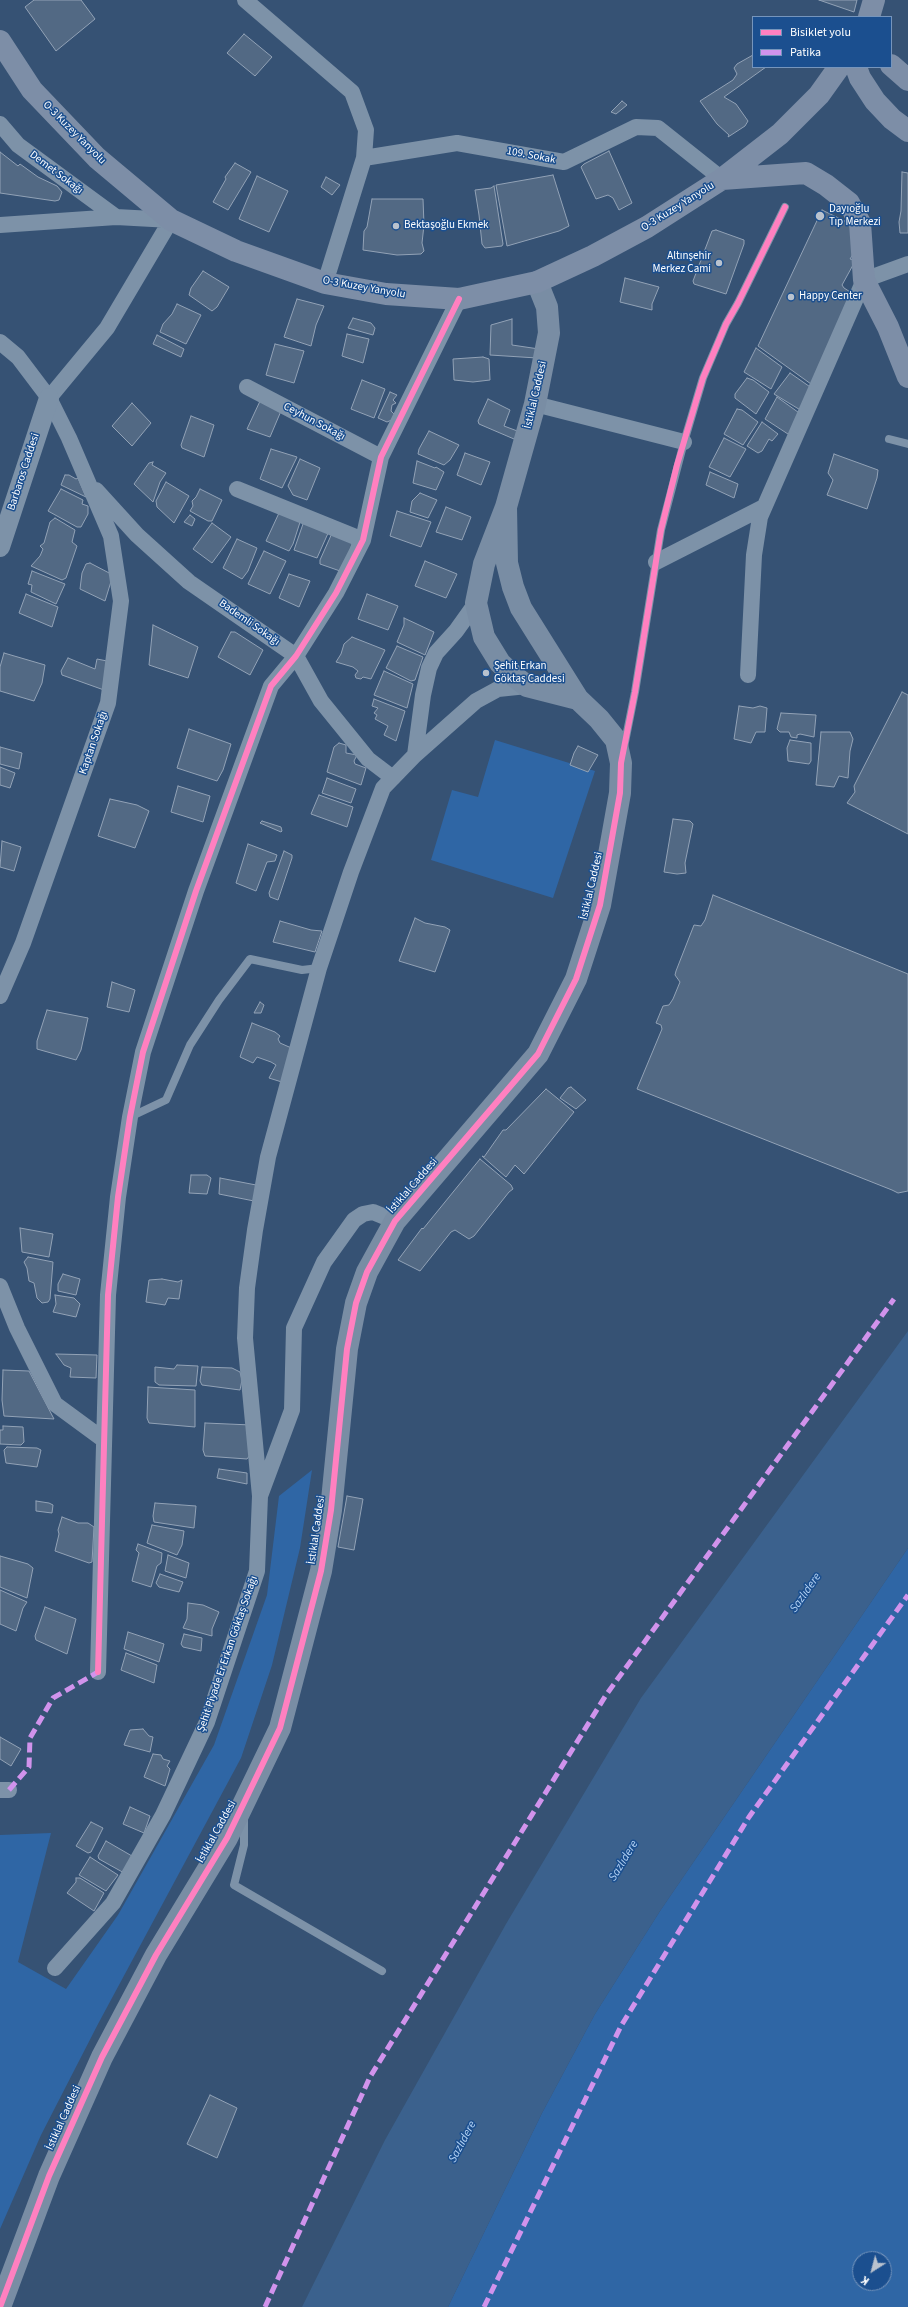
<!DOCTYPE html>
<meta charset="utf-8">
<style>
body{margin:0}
#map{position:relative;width:908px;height:2307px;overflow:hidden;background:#365274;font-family:"Source Sans 3",sans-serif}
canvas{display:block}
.legend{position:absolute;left:752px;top:16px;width:140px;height:52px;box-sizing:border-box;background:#1b4f8f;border:1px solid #7695bc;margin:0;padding:5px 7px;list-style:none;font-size:12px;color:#fff}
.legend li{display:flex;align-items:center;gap:8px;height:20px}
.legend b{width:20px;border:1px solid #7695bc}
.north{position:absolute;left:852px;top:2251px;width:40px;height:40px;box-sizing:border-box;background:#1b4f8f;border:1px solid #7695bc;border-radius:50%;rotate:216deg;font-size:11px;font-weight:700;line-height:16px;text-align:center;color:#fff}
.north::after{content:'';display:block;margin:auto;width:14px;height:18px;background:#b9c2ce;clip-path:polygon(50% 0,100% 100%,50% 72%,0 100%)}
</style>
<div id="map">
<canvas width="908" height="2307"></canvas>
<ul class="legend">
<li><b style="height:5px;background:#ff80c0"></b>Bisiklet yolu</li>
<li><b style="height:5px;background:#d193ec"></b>Patika</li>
</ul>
<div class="north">K</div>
</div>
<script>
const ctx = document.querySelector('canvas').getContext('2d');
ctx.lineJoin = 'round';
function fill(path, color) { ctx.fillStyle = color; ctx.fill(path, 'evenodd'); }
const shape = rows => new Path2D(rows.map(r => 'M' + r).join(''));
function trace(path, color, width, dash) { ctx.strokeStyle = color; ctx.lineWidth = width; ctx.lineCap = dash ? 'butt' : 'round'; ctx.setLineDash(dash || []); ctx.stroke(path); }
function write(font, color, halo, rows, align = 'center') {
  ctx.font = font + ' "Source Sans 3",sans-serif'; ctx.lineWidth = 3; ctx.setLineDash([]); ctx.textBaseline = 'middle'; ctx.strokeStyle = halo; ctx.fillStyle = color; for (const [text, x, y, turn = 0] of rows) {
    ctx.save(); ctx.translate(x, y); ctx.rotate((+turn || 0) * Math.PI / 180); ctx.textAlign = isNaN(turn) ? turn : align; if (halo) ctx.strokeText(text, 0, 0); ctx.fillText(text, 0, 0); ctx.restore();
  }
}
fill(shape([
 [495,740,595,771,553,898,431,860,452,790,478,797],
 [312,1470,300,1548,272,1665,241,1758,98,2024,41,2135,0,2229,0,1835,51,1833,18,1962,66,1989,118,1915,214,1745,267,1595,279,1496],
 [908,1548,908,2307,448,2307,542,2113,595,2014,660,1911],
 [860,2259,884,2259,884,2283,860,2283]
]), '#2f66a5');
fill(shape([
 [908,1331,908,1548,660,1911,595,2014,542,2113,448,2307,302,2307,385,2140,506,1924,641,1698]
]), '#3b618d');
const building = shape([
 [34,0,81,0,95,19,56,51,25,7,34,0],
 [819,0,857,0,854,12,819,0],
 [244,34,272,57,255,76,227,53,244,34],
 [753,55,753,67,766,67,724,97,736,104,748,121,745,126,728,137,729,135,717,124,700,101,733,80,737,74,734,68,737,64,753,55],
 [622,101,627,105,616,114,611,112,622,101],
 [609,151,632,203,619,210,613,198,608,195,596,199,581,167,584,164,609,151],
 [0,152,18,166,20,164,38,177,57,186,62,192,59,200,55,201,0,193,0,152],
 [235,163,251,172,228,210,213,202,226,179,225,177,235,163],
 [902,172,908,173,908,233,900,233,899,222,901,211,902,172],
 [553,175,569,226,559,231,507,246,496,185,553,175],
 [257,176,288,191,269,232,239,219,257,176],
 [326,177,340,185,332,195,321,187,326,177],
 [494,186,503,244,502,246,485,248,482,244,479,215,475,190,491,188,494,186],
 [372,199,423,199,424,225,422,243,424,251,421,254,397,255,363,250,364,231,367,227,372,199],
 [822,210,855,226,855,251,850,259,854,260,853,265,842,285,844,288,855,295,811,384,758,346,822,210],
 [716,230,744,240,744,244,726,294,694,284,693,281,712,231,716,230],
 [203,271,229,287,217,307,212,311,189,295,191,288,203,271],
 [625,278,659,287,652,304,652,310,620,302,625,278],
 [297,299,324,306,316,325,311,346,284,337,297,299],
 [177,304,201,315,186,344,160,332,163,324,172,314,177,304],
 [353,318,371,323,375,328,373,335,348,328,353,318],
 [512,319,512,345,539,349,537,358,490,355,491,325,512,319],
 [347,334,369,339,363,363,342,356,347,334],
 [157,335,184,349,181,357,153,344,157,335],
 [275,344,304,351,294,383,266,375,275,344],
 [756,348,782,367,771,389,744,372,756,348],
 [483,357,489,359,490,380,473,382,454,380,453,359,483,357],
 [790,373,816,391,802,411,774,394,790,373],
 [747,378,753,380,769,392,756,414,735,398,735,394,747,378],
 [362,380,385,389,374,418,351,409,362,380],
 [390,392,397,395,393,400,396,403,392,405,391,411,395,415,394,419,387,422,378,418,390,392],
 [777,397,802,415,791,436,765,419,777,397],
 [261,399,281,411,270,437,247,429,261,399],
 [488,399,510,410,504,426,520,432,514,439,479,424,478,421,488,399],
 [132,403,151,423,132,446,112,426,132,403],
 [737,409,742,410,758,422,743,445,724,434,737,409],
 [191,416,214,425,204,457,182,448,181,445,191,416],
 [762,422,778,434,772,441,769,439,762,451,758,453,747,446,762,422],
 [429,431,459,445,450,460,444,465,418,454,419,449,429,431],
 [724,438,746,449,730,477,709,467,724,438],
 [271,449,297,457,282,488,260,479,271,449],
 [465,453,490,462,481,485,457,475,465,453],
 [834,454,878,470,877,478,867,509,827,495,833,480,828,473,834,454],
 [300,459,320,468,307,500,293,495,288,486,300,459],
 [417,461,435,468,436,467,444,472,436,490,413,483,417,461],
 [153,462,152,465,166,473,160,482,153,502,134,484,149,463,153,462],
 [710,472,738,484,734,498,706,485,710,472],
 [65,475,69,475,76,479,78,478,86,497,61,485,65,475],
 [166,482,189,496,174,523,157,507,156,501,166,482],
 [61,489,83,500,82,504,88,506,88,514,81,527,77,527,48,511,61,489],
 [200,489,222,500,212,521,208,521,190,511,193,506,192,501,196,497,200,489],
 [420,493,437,500,428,518,410,512,412,501,420,493],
 [446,507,471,517,462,540,436,532,446,507],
 [397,511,431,522,421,547,390,536,397,511],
 [279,513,302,516,293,544,289,551,266,541,279,513],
 [190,515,195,519,192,526,184,522,190,515],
 [55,518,75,530,72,542,77,546,66,578,62,580,31,566,40,556,43,549,40,546,44,543,50,522,55,518],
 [304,521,329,531,317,558,294,550,304,521],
 [212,523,231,537,212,563,193,549,212,523],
 [333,531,354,538,343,572,320,564,320,560,333,531],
 [237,539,257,548,248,571,242,579,223,568,237,539],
 [264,551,286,561,270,594,248,584,264,551],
 [425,561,457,574,446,598,415,586,425,561],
 [90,563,113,575,105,601,80,589,82,573,86,564,90,563],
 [32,571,65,584,56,604,31,592,32,585,28,584,32,571],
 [289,574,310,581,299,607,279,598,289,574],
 [26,594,58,607,52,627,19,613,26,594],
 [367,594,398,606,388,630,358,619,367,594],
 [404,618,434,632,425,655,397,642,404,625,404,618],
 [153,625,198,647,188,678,149,665,153,625],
 [231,632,235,632,263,650,250,675,218,657,231,632],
 [352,637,385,650,371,679,363,677,361,679,356,678,355,675,358,671,353,667,336,662,341,654,344,644,352,637],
 [397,646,423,657,415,680,411,681,386,668,397,646],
 [4,653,45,665,42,683,34,701,0,691,0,667,4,653],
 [68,658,95,669,97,659,107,661,104,690,62,675,61,671,68,658],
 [384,671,413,684,407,708,374,695,384,671],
 [902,692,908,695,908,834,847,803,855,792,854,786,858,778,902,692],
 [374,699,405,711,396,741,384,735,388,726,375,719,377,715,374,713,378,708,372,706,374,699],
 [739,706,753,708,760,706,767,708,765,732,756,732,751,743,734,739,739,706],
 [781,713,816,715,814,737,800,734,797,735,797,738,791,737,789,732,780,732,777,729,781,713],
 [189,729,231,744,223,770,217,781,177,768,189,729],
 [821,732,850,732,853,739,850,751,848,778,839,776,834,787,816,785,821,732],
 [790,740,811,743,811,761,809,764,788,761,787,748,790,740],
 [339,743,346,745,346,753,357,755,354,761,355,764,366,768,361,785,327,772,334,747,339,743],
 [578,746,598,755,588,772,570,765,574,753,578,746],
 [0,747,22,753,19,769,0,764,0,747],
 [0,767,15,773,10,788,0,785,0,767],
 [327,778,356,789,351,803,322,793,327,778],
 [178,786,210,796,203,822,171,812,178,786],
 [319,795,353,807,347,827,311,814,319,795],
 [110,799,137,805,149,811,135,848,98,836,110,799],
 [673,819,690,821,693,824,685,863,686,873,677,874,664,872,673,819],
 [262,821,281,827,282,831,281,832,260,823,262,821],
 [2,841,21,847,14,871,0,867,2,841],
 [248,844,277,855,275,861,267,862,256,891,236,883,248,844],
 [284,851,292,855,292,858,278,900,270,897,269,893,284,851],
 [713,895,908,974,908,1191,898,1193,892,1190,637,1089,662,1029,661,1025,656,1023,663,1006,669,1005,673,999,680,982,675,975,676,971,694,925,701,926,705,920,713,895],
 [415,918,425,923,445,927,450,930,435,972,399,961,415,918],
 [280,921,311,930,322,931,315,952,273,942,280,921],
 [112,982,135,990,129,1012,107,1007,112,982],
 [260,1002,264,1005,261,1013,254,1013,260,1002],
 [47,1010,88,1018,81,1050,76,1060,37,1049,37,1041,47,1010],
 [252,1023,275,1032,280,1036,278,1039,280,1043,296,1050,285,1083,269,1078,276,1065,271,1062,257,1057,253,1063,240,1057,252,1023],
 [571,1087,586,1100,576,1109,560,1098,568,1088,571,1087],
 [546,1089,574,1112,524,1174,515,1165,506,1177,482,1156,484,1157,503,1130,506,1130,546,1089],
 [480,1159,511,1185,513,1189,509,1192,474,1236,469,1239,455,1230,451,1232,420,1271,398,1260,422,1228,423,1229,480,1159],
 [191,1175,207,1175,211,1178,207,1194,189,1193,191,1175],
 [220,1178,256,1185,254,1201,219,1194,220,1178],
 [20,1228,53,1234,49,1257,22,1252,20,1228],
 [28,1257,53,1262,50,1299,48,1302,42,1303,37,1298,34,1283,29,1281,27,1268,24,1262,28,1257],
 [63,1274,80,1279,76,1295,58,1291,58,1284,63,1274],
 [162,1279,178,1282,182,1280,179,1299,168,1298,165,1305,146,1302,149,1280,162,1279],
 [55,1295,74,1298,80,1304,76,1317,53,1312,56,1304,55,1295],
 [56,1354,97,1355,96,1378,70,1377,71,1368,64,1365,56,1354],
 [177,1365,198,1366,196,1386,159,1385,155,1382,155,1367,174,1369,177,1365],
 [202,1367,232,1368,240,1372,242,1380,240,1390,202,1385,200,1381,202,1367],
 [3,1370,29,1371,54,1419,4,1416,2,1400,3,1370],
 [148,1387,195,1390,195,1427,149,1423,147,1418,148,1387],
 [205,1423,251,1425,250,1455,247,1459,205,1456,203,1450,205,1423],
 [3,1426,23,1427,24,1442,21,1445,0,1444,0,1430,3,1430,3,1426],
 [7,1447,37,1448,41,1450,37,1467,6,1463,4,1450,7,1447],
 [219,1469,247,1473,247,1484,217,1478,219,1469],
 [347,1496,363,1499,354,1550,338,1547,347,1496],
 [36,1501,49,1503,53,1505,52,1513,36,1511,36,1501],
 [155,1503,196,1506,194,1528,154,1522,153,1516,155,1503],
 [62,1517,78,1523,88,1523,94,1527,92,1562,89,1563,55,1551,59,1534,58,1530,62,1517],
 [152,1525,184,1531,182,1545,177,1555,147,1543,152,1525],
 [138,1544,162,1553,161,1563,157,1566,151,1587,132,1581,139,1553,136,1550,138,1544],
 [168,1555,189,1563,186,1578,165,1571,168,1555],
 [0,1556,28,1564,33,1568,27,1598,0,1587,0,1556],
 [160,1574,183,1582,179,1592,159,1587,156,1583,160,1574],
 [0,1590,27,1602,23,1608,16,1631,0,1624,0,1590],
 [188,1603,203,1605,219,1612,212,1629,212,1636,183,1628,187,1619,188,1603],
 [45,1607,76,1619,67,1654,36,1640,35,1636,45,1607],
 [128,1632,164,1644,159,1662,124,1649,128,1632],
 [184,1634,202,1638,201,1651,183,1647,181,1644,184,1634],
 [126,1653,157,1665,154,1683,121,1670,126,1653],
 [143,1729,149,1736,153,1737,150,1752,124,1745,130,1730,143,1729],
 [0,1737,21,1749,11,1766,0,1759,0,1737],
 [153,1754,161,1755,163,1759,170,1761,167,1766,170,1769,165,1786,144,1777,153,1754],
 [130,1807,150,1816,144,1833,123,1824,130,1807],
 [91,1822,103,1828,91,1852,88,1853,76,1846,91,1822],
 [106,1841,132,1856,126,1874,99,1859,98,1856,106,1841],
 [90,1857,118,1875,106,1891,79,1875,90,1857],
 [76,1878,80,1878,104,1893,94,1911,67,1893,76,1882,76,1878],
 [210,2095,237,2108,217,2158,187,2144,210,2095]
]);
fill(building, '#526984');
trace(building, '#92a2b6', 1);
trace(shape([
 [889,439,908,444],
 [624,747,635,692,661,530,684,442,703,378,726,324,738,303,785,207],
 [130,1117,166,1100,190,1045,219,1000,250,959,302,970,319,968],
 [244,1818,244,1845,234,1885,382,1971]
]), '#7d92a8', 8);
trace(shape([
 [245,0,352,92,366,130,364,158,325,283],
 [0,124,18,145,116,217],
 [364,158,457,143,564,162,636,127,658,128,722,179],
 [0,225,116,217,171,220,107,328,49,398],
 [0,342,18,357,49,398,69,438,111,536,121,601,108,703,23,943,0,996],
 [247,387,381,457],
 [535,404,684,442],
 [237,489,363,540],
 [96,490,137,535,189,582,296,656,321,701,368,759,393,778],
 [656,562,764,507],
 [748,675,754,555,760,517,864,280,908,264],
 [415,755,423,695,429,668,436,653,456,631,476,603],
 [0,1286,17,1328,55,1404,104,1440],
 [260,1496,245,1338,247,1288,255,1230,268,1157,319,968,351,872,383,788,415,755,476,701,498,689,527,686],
 [98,1672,108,1295,118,1197,130,1117,143,1052,196,891,271,686,296,656,336,593,363,540,381,457,459,299],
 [0,1790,9,1790],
 [55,1968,113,1903,163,1815,207,1722,257,1571,260,1496,292,1410,294,1328,324,1262,354,1220,363,1214,373,1212,395,1221]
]), '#7d92a8', 16);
trace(shape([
 [0,547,49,398]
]), '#7d92a8', 20);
trace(shape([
 [537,282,547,307,549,333,535,404,506,507,484,564,476,603,484,637,500,663,514,676,527,686,578,699],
 [0,2307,49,2176,102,2057,156,1955,227,1838,280,1728,321,1571,331,1510,347,1349,356,1303,367,1272,395,1221,538,1054,576,979,600,905,620,793,621,763,616,740,599,719,578,699,521,608,513,587,507,563,506,507]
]), '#798da4', 22);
trace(shape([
 [869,17,874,0],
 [0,41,32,90,97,158,171,220,236,251,325,283,386,294,459,299,537,282,593,256,647,227,722,179,780,134,819,95,839,67],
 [891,65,908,80],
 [856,67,860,78,875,101,892,119,908,131],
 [722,179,806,173,826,185,849,203,860,223,864,280,888,327,908,377]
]), '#7d8ea7', 22);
trace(shape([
 [9,1790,29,1767,30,1738,53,1698,98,1672],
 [265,2307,370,2077,606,1695,894,1299],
 [484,2307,621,2026,749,1817,908,1595]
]), '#d193ec', 5, [10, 5]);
trace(shape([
 [98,1672,108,1295,118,1197,130,1117,143,1052,196,891,271,686,296,656,336,593,363,540,381,457,459,299],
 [0,2307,49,2176,102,2057,156,1955,227,1838,280,1728,321,1571,331,1510,347,1349,356,1303,367,1272,395,1221,538,1054,576,979,600,905,620,793,621,763,635,692,661,530,677,465,703,378,726,324,738,303,785,207]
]), '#ff80c0', 6);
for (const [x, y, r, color] of [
 [820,216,5,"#b9c2ce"],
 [396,226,4,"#b9c2ce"],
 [719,263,4,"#b9c2ce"],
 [791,297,4,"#b9c2ce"],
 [486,673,4,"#b9c2ce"]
]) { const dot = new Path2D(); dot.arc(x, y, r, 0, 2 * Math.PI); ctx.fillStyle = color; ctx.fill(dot); trace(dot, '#1b4f8f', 1.5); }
write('11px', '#fff', '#1b4f8f', [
 ["O-3 Kuzey Yanyolu",74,133,45],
 ["109. Sokak",531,156,11],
 ["Demet Sokağı",56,173,37],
 ["O-3 Kuzey Yanyolu",678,207,-32],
 ["O-3 Kuzey Yanyolu",364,288,10],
 ["İstiklal Caddesi",536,395,-77],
 ["Ceyhun Sokağı",314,422,28],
 ["Barbaros Caddesi",24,472,-72],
 ["Bademli Sokağı",249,623,35],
 ["Kaptan Sokağı",94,743,-71],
 ["İstiklal Caddesi",592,886,-77],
 ["İstiklal Caddesi",413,1186,-49],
 ["İstiklal Caddesi",317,1530,-82],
 ["Şehit Piyade Er Erkan Göktaş Sokağı",228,1654,-71],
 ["İstiklal Caddesi",217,1832,-61],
 ["İstiklal Caddesi",64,2118,-66]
]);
write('11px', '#fff', '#1b4f8f', [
 ["Dayıoğlu",829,210],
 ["Tıp Merkezi",829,223],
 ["Bektaşoğlu Ekmek",404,226],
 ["Altınşehir",711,257,"right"],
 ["Merkez Cami",711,270,"right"],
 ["Happy Center",799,297],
 ["Şehit Erkan",494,667],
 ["Göktaş Caddesi",494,680]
], 'left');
write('italic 12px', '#b5d3f5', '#1b4f8f', [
 ["Sazlıdere",806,1593,-55],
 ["Sazlıdere",624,1861,-59],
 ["Sazlıdere",463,2142,-62]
]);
</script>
